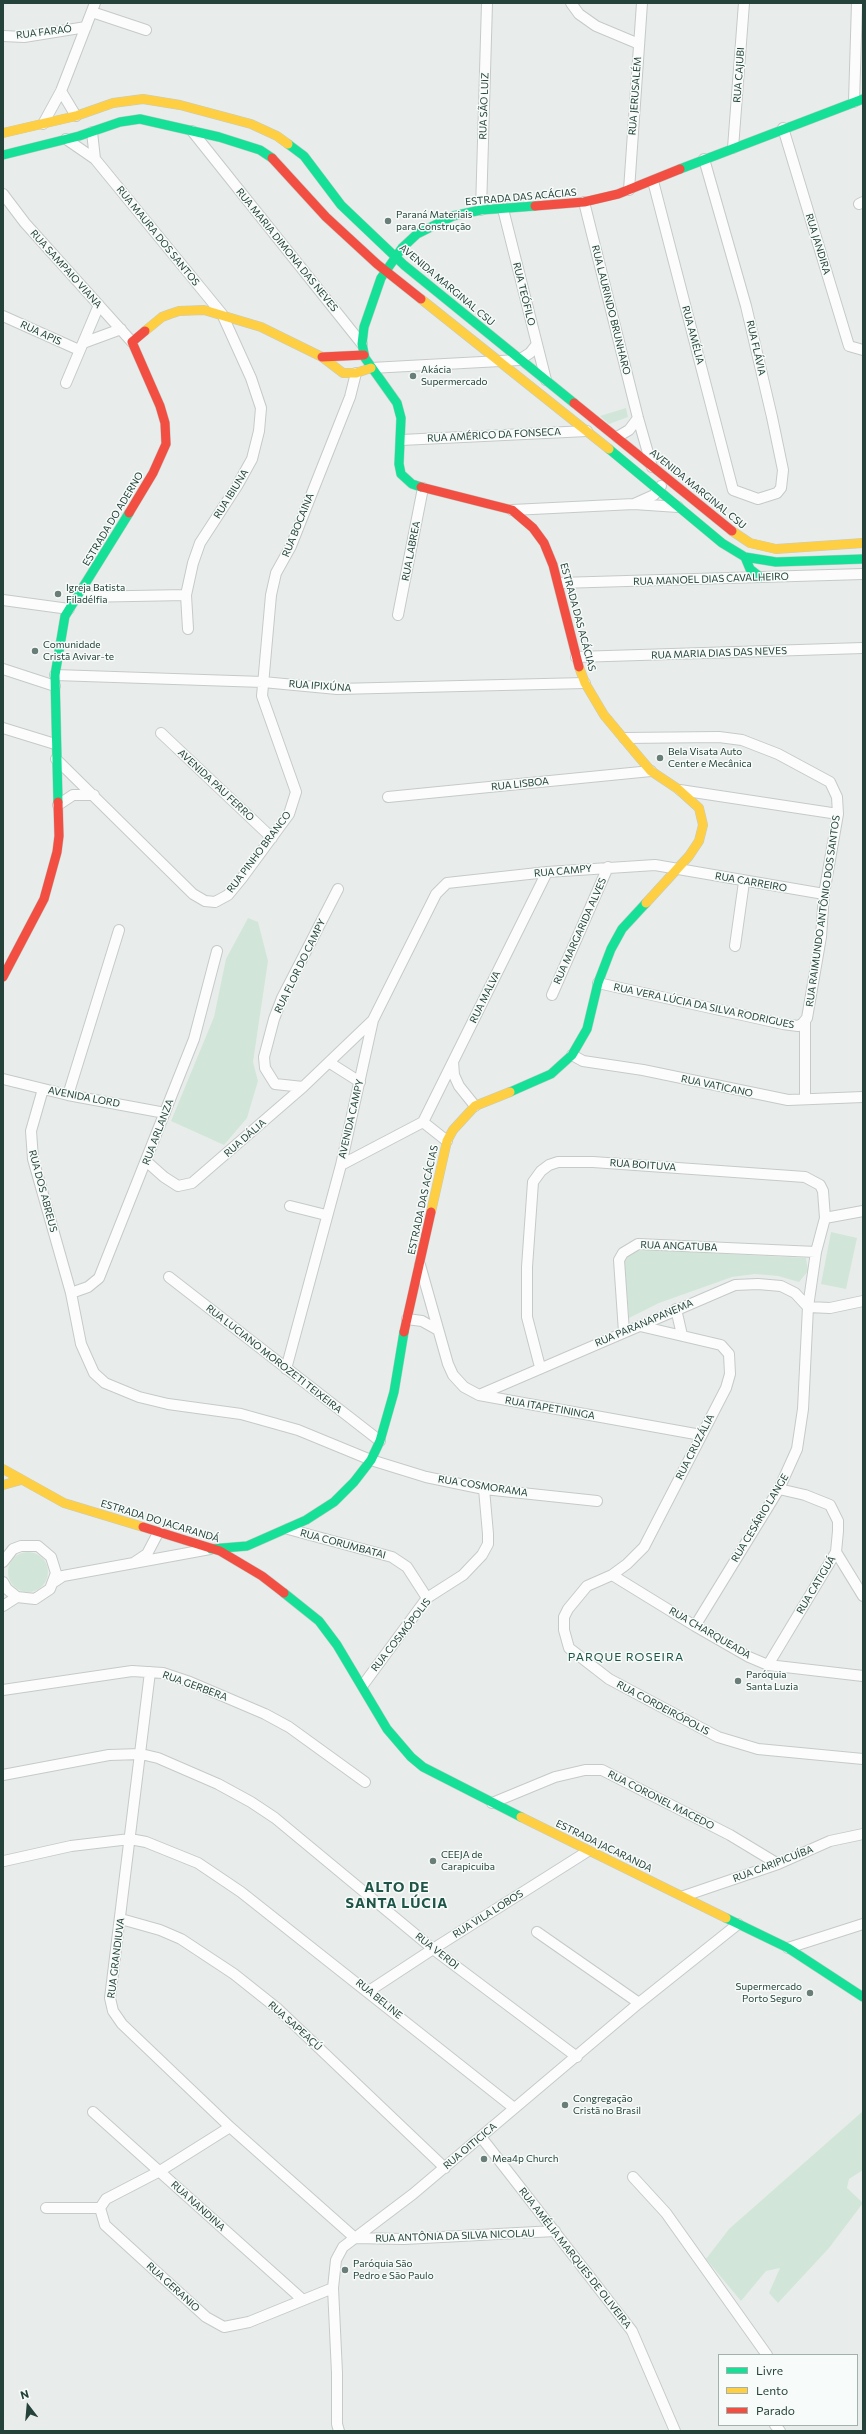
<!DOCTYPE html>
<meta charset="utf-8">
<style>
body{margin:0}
#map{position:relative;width:866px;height:2434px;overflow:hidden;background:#e8edeb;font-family:Commissioner,sans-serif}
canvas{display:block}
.frame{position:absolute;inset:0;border:4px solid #24423a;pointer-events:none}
.legend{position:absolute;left:718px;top:2354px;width:140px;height:72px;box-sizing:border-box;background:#f7fbf9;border:1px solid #a3b1ad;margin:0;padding:5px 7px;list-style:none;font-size:12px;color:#24423a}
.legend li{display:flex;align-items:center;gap:8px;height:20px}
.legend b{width:20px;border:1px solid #a3b1ad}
.north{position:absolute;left:8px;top:2386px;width:40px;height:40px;-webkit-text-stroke:3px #f7fbf9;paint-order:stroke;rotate:344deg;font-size:11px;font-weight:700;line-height:16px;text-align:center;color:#24423a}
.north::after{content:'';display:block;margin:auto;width:14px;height:18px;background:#24423a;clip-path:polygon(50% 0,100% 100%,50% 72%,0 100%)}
</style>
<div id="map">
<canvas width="866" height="2434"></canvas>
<div class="frame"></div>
<ul class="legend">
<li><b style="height:5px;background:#16e098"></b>Livre</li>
<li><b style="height:5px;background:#ffcf43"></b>Lento</li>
<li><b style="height:5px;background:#f24e42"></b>Parado</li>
</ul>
<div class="north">N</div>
</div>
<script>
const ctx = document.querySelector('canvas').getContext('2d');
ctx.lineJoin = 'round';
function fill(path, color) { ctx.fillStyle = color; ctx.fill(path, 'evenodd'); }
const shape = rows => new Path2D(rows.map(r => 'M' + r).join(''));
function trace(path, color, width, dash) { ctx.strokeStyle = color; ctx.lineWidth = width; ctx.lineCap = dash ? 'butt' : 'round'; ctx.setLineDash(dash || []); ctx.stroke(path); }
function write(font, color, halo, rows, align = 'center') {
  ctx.font = font + ' Commissioner,sans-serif'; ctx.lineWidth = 3; ctx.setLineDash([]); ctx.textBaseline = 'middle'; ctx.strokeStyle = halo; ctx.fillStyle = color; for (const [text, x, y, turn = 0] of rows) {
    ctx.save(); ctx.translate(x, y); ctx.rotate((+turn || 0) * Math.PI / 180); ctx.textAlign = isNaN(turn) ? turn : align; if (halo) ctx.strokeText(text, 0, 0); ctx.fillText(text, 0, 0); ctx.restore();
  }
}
fill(shape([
 [626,408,628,417,609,424,600,416],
 [248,918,258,922,268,961,253,1062,258,1081,247,1118,224,1145,171,1121,214,1017,226,959],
 [831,1232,857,1238,846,1289,821,1284],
 [649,1250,806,1258,808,1271,799,1282,778,1276,755,1274,732,1277,659,1303,629,1318,624,1257,631,1251],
 '8 1572a20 20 0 1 1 40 0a20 20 0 1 1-40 0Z',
 [863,2111,863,2170,849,2179,847,2188,863,2203,829,2248,778,2303,769,2293,780,2268,766,2271,741,2301,706,2259,729,2229]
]), '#d1e6d8');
const street = shape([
 [571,3,579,14,596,26,639,44],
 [92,12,146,30],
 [3,36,24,37,86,27],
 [61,91,76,116],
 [854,102,857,3],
 [43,124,61,91,95,3],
 [783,128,849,346,863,350],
 [192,131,362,344],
 [92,132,95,159],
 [66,139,95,159,222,314,251,378,261,408,259,431,252,459,237,486,200,543,193,563,186,595,188,629],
 [733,148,744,3],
 [653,181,733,490,758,499,777,493,781,488,783,470,772,417,746,306,704,159],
 [629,190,642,3],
 [3,194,25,223,132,342],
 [584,202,638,418,652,467],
 [859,204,863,202],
 [503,209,546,380],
 [481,210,487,3],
 [3,316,79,350],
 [83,343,121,329],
 [371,368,519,360,530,353,537,344],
 [66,383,99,305],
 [617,437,629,430,638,418],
 [401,440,587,431],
 [634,504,654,495,661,486],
 [512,510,634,504,678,507],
 [559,583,863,574],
 [79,597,186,595],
 [3,600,69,609],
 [398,615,423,488],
 [576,657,863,648],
 [3,669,55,686],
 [55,675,263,682,337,689,585,683],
 [3,728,55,744],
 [161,733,272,838],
 [56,759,193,894,205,901,215,902,228,895,242,878,289,814,296,792,262,696,271,595,276,573,291,546,350,397,356,373],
 [680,790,838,814],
 [388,797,651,771],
 [58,805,73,795,94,795],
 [735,946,744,882],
 [598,983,783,1024,798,1026,802,1024,807,1018,821,937,824,894,838,814,837,797,830,782,778,754,742,740,719,737,624,738],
 [552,995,608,867],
 [572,1055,583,1061,643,1070,788,1100,863,1097],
 [453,1062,454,1075,459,1086,475,1106],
 [330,1063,360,1082],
 [3,1079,68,1095,165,1113],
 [303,1087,275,1084,265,1068,264,1057,274,1019,282,998,338,889],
 [43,1089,31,1131,33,1159,71,1293,81,1344,94,1373,105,1383,139,1397,168,1404,241,1414,298,1430,371,1460,426,1477,484,1489,597,1501],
 [68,1095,119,930],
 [805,1098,805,1022],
 [423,1122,547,872],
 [146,1161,164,1177,178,1186,192,1183,303,1087,373,1020],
 [341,1165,423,1122,447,1141],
 [290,1206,326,1215],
 [825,1218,863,1211],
 [420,1265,448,1364,453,1375,464,1387,479,1395,701,1435],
 [169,1277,380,1441],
 [71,1293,88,1287,99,1278,194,1039,217,951],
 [808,1307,830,1308,863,1301],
 [676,1309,682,1335],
 [407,1319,422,1321,438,1330],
 [640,1326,721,1345,729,1354,730,1374,726,1388,644,1547,627,1564,612,1575,587,1586,568,1609,564,1617,564,1630,569,1648,609,1679,718,1737,758,1749,863,1759],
 [624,1332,619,1260,623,1253,638,1244,816,1252],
 [540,1367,527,1317,527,1267,533,1182,541,1171,549,1165,558,1162,593,1162,805,1177,820,1185,823,1191,825,1218,816,1252,808,1307,803,1409,797,1449,779,1489,695,1626],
 [286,1369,341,1165,373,1020,436,894,447,883,547,872,655,865,824,894],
 [479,1395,735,1285,758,1284,781,1286,795,1293,808,1307],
 [288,1529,392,1557,407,1567,427,1598],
 [836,1552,863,1596],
 [3,1562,13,1549,21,1546,38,1546,51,1557,56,1573,50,1589,35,1599,17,1597,7,1589,3,1582],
 [135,1562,147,1554,158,1533],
 [612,1575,695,1626,749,1657,768,1665,863,1676],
 [54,1582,63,1576,210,1549],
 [3,1606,17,1597],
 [768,1665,836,1552,838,1531,838,1521,830,1505,805,1495,779,1489],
 [150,1672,110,1998,113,2011,122,2024,230,2127,355,2238,404,2239,555,2231],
 [363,1685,427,1598,463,1575,482,1555,488,1544,488,1534,484,1489],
 [3,1690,132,1671,163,1673,190,1682,265,1714,289,1727,365,1782],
 [3,1775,109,1755,141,1754,158,1758,218,1784,251,1802,275,1818,433,1949,577,2057],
 [492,1803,555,1777,585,1770,602,1770,730,1835,778,1864],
 [4,1861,71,1846,130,1839,146,1842,198,1863,241,1892,514,2108],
 [684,1896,778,1864,830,1841,863,1834],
 [121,1919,160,1930,181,1939,234,1974,278,2009,445,2168],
 [537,1932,639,2003],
 [788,1948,863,1924],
 [369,1991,433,1949,588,1851],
 [93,2112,303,2300],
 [230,2127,160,2171,106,2199,100,2208,105,2225,206,2317,224,2327,249,2322,333,2288],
 [481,2137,632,2331,675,2431],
 [633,2177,666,2213,767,2355],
 [46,2208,100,2208],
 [775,2425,780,2431],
 [339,2431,337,2424,337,2373,333,2288,336,2260,343,2247,413,2194,639,2003,738,1924]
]);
const fast = shape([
 [288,144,304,156,341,205,404,265,574,403],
 [3,155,79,136,120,122,140,119,219,137,260,150,272,158],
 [680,169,863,99],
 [609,449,722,543,745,557,776,562,863,559],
 [421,487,412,484,401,474,399,464,401,418,397,403,365,358,362,344,364,327,381,278,402,248,417,234,453,216,481,210,535,206],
 [745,557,750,569,760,577],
 [58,802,55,675,65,616,129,513],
 [510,1092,551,1074,572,1055,587,1029,598,983,611,949,622,929,646,903],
 [211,1549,247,1546,306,1520,334,1502,354,1482,371,1460,380,1441,394,1392,404,1332],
 [284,1593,319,1621,337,1645,387,1729,411,1757,423,1767,521,1817],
 [726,1918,788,1948,863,1997]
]);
const slow = shape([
 [3,133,76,116,113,103,143,99,180,105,251,124,277,136,288,144],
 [421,299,609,449],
 [145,331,162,317,170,314,179,311,204,310,261,327,322,357,343,373,356,373,371,368],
 [732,531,750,543,776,549,863,543],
 [579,667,585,683,604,715,639,757,651,771,678,789,699,808,703,825,699,841,689,856,646,903],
 [431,1212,447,1141,453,1130,475,1106,510,1092],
 [3,1469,64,1503,143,1527],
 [3,1485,21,1480],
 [521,1817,726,1918]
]);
const jam = shape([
 [272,158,326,217,377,264,421,299],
 [535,206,584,202,618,194,680,169],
 [322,357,364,355],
 [574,403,732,531],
 [421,487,512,510,533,528,544,543,553,565,579,667],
 [129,513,153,473,166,444,165,423,160,406,132,342,145,331],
 [3,977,44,899,57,852,59,836,58,802],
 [404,1332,431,1212],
 [143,1527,220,1551,262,1576,284,1593]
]);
trace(street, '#c5cac8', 12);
trace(fast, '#c3cbc8', 10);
trace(slow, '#c3cbc8', 10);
trace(jam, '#c3cbc8', 10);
trace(street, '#fcfcfc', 10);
trace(fast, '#16e098', 9);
trace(slow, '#ffcf43', 9);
trace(jam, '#f24e42', 9);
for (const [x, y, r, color] of [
 [388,221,4,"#697e78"],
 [413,376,4,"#697e78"],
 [58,594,4,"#697e78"],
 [35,651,4,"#697e78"],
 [660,758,4,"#697e78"],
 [738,1681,4,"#697e78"],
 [433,1861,4,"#697e78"],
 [810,1993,4,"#697e78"],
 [565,2105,4,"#697e78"],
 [484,2159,4,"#697e78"],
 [345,2270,4,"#697e78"]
]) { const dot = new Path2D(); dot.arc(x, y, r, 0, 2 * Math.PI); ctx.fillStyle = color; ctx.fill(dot); trace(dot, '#f7fbf9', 1.5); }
write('10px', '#24423a', '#f7fbf9', [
 ["RUA FARAÓ",44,32,-7],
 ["RUA CAJUBI",739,75,-86],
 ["RUA JERUSALÉM",635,96,-86],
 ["RUA SÃO LUIZ",484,106,-88],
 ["ESTRADA DAS ACÁCIAS",521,197,-5],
 ["RUA MAURA DOS SANTOS",158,236,51],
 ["RUA JANDIRA",818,244,73],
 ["RUA MARIA DIMONA DAS NEVES",287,250,51],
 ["RUA SAMPAIO VIANA",66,269,48],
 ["AVENIDA MARGINAL CSU",447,285,40],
 ["RUA TEÓFILO",524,294,76],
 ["RUA LAURINDO BRUNHARO",611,310,76],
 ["RUA APIS",41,333,25],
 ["RUA AMÉLIA",693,335,75],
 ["RUA FLÁVIA",756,348,77],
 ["RUA AMÉRICO DA FONSECA",494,435,-3],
 ["AVENIDA MARGINAL CSU",698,489,39],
 ["RUA IBIUNA",231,494,-58],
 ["ESTRADA DO ADERNO",113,519,-59],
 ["RUA BOCAINA",298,525,-68],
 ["RUA LABREA",411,551,-79],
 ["RUA MANOEL DIAS CAVALHEIRO",711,579,-2],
 ["ESTRADA DAS ACÁCIAS",578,617,75],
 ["RUA MARIA DIAS DAS NEVES",719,653,-2],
 ["RUA IPIXÚNA",320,686,4],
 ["RUA LISBOA",520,784,-6],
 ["AVENIDA PAU FERRO",216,785,43],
 ["RUA PINHO BRANCO",259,852,-53],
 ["RUA CAMPY",563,871,-5],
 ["RUA CARREIRO",751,882,10],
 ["RUA RAIMUNDO ANTÔNIO DOS SANTOS",823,911,-82],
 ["RUA MARGARIDA ALVES",580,931,-66],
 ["RUA FLOR DO CAMPY",300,966,-64],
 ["RUA MALVA",485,997,-64],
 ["RUA VERA LÚCIA DA SILVA RODRIGUES",704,1006,12],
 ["RUA VATICANO",717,1086,12],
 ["AVENIDA LORD",84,1097,11],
 ["AVENIDA CAMPY",351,1119,-77],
 ["RUA ARLANZA",158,1132,-69],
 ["RUA DÁLIA",245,1138,-41],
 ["RUA BOITUVA",643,1165,4],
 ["RUA DOS ABREUS",43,1191,75],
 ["ESTRADA DAS ACÁCIAS",423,1200,-78],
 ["RUA ANGATUBA",679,1246,2],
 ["RUA PARANAPANEMA",644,1323,-23],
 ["RUA LUCIANO MOROZETI TEIXEIRA",274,1359,38],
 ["RUA ITAPETININGA",550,1408,10],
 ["RUA CRUZÁLIA",695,1447,-63],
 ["RUA COSMORAMA",483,1486,9],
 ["RUA CESÁRIO LANGE",760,1518,-59],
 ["ESTRADA DO JACARANDÁ",160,1521,17],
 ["RUA CORUMBATAI",343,1544,15],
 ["RUA CATIGUÁ",816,1585,-59],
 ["RUA CHARQUEADA",710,1633,30],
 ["RUA COSMÓPOLIS",401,1635,-52],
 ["RUA GERBERA",195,1686,20],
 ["RUA CORDEIRÓPOLIS",663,1708,28],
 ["RUA CORONEL MACEDO",661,1800,27],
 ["ESTRADA JACARANDA",604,1846,26],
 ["RUA CARIPICUÍBA",773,1864,-21],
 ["RUA VILA LOBOS",488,1914,-32],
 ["RUA VERDI",437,1951,38],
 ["RUA GRANDIUVA",116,1958,-83],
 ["RUA BELINE",379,1999,39],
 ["RUA SAPEAÇÚ",295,2026,42],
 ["RUA OITICICA",470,2146,-40],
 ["RUA NANDINA",198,2206,42],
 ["RUA ANTÔNIA DA SILVA NICOLAU",455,2236,-2],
 ["RUA AMÉLIA MARQUES DE OLIVEIRA",575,2258,52],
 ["RUA GERANIO",173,2287,42]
]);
write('10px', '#24423a', '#f7fbf9', [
 ["Paraná Materiais",396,215],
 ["para Construção",396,227],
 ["Akácia",421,370],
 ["Supermercado",421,382],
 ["Igreja Batista",66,588],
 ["Filadélfia",66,600],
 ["Comunidade",43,645],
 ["Cristã Avivar-te",43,657],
 ["Bela Visata Auto",668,752],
 ["Center e Mecânica",668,764],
 ["Paróquia",746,1675],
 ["Santa Luzia",746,1687],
 ["CEEJA de",441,1855],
 ["Carapicuiba",441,1867],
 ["Supermercado",802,1987,"right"],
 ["Porto Seguro",802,1999,"right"],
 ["Congregação",573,2099],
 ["Cristã no Brasil",573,2111],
 ["Mea4p Church",492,2159],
 ["Paróquia São",353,2264],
 ["Pedro e São Paulo",353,2276]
], 'left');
ctx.letterSpacing = '1px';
write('12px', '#1f5548', '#f7fbf9', [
 ["PARQUE ROSEIRA",626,1657]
]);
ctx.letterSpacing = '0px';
ctx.letterSpacing = '1px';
write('bold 14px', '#1f5548', '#f7fbf9', [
 ["ALTO DE",397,1887],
 ["SANTA LÚCIA",397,1903]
]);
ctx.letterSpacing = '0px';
</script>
